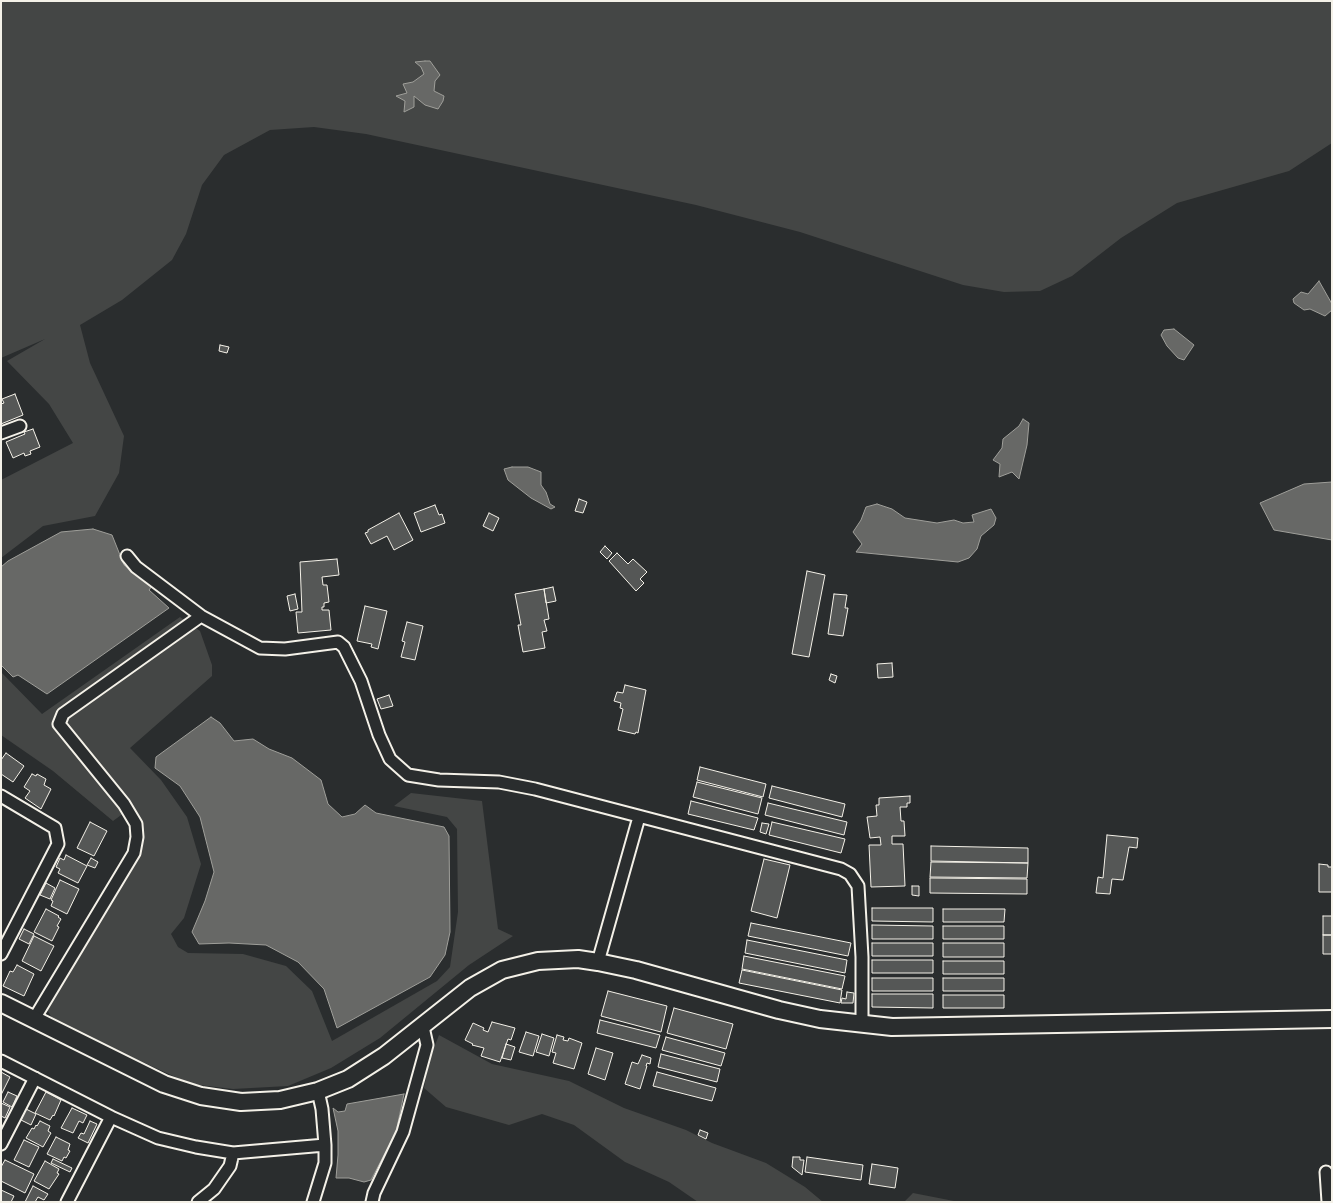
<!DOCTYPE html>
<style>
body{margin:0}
#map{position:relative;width:1333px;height:1203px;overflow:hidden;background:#2a2d2e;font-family:Kalam,sans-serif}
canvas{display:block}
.frame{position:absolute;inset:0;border:2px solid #f4f1e8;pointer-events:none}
</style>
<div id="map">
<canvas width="1333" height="1203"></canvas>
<div class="frame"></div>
</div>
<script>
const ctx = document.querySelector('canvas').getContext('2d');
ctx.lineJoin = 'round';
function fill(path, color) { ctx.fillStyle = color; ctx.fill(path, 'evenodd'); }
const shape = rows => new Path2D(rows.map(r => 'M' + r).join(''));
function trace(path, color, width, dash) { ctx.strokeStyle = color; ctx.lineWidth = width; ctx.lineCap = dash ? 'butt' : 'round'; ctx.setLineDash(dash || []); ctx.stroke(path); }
fill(shape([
 [1,1,1332,1,1332,143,1289,171,1177,203,1121,238,1072,276,1040,291,1004,292,963,285,800,232,696,205,366,134,314,127,270,130,224,155,202,185,186,234,172,260,122,300,80,325,90,363,124,436,119,473,95,516,43,526,1,558,1,480,73,443,49,404,7,361,45,339,1,358],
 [180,617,200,631,212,665,212,676,130,748,161,780,187,817,201,864,184,918,171,934,178,947,188,953,243,954,286,966,312,991,332,1041,437,981,450,967,458,912,457,829,447,817,394,806,411,793,482,801,498,929,513,936,469,965,380,1038,331,1068,288,1086,233,1089,191,1084,118,1051,52,1018,46,1008,139,852,132,807,113,821,53,771,1,735,1,672,42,714],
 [439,1035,492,1064,569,1081,624,1108,686,1130,712,1143,766,1163,805,1187,823,1202,698,1202,669,1182,625,1162,574,1125,542,1114,509,1125,446,1107,424,1088,429,1061],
 [913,1193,959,1202,904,1202]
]), '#444645');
const water = shape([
 [425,61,430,61,440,75,435,81,434,91,444,96,443,101,438,109,425,105,414,96,414,107,404,112,405,101,396,96,407,93,403,84,413,82,424,74,421,67,415,62,425,61],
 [1319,281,1332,304,1332,310,1325,316,1310,309,1304,310,1294,303,1293,299,1301,292,1308,294,1319,281],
 [1174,329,1194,345,1184,360,1178,358,1167,346,1161,335,1164,330,1174,329],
 [1023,419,1029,423,1027,445,1019,479,1012,472,999,477,1000,464,993,460,1002,448,1003,439,1019,426,1023,419],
 [512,467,528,467,541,472,541,485,546,492,550,504,555,507,551,509,531,498,508,480,504,469,512,467],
 [1332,482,1332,540,1274,530,1260,503,1304,484,1332,482],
 [877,504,892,509,905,518,937,523,954,520,963,523,974,522,972,515,991,509,996,518,994,525,981,536,977,549,969,558,958,562,856,552,862,544,853,532,861,520,866,507,877,504],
 [93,529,112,535,124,565,152,586,149,590,169,608,47,694,18,675,13,677,1,665,1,567,8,561,61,532,93,529],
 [211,717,220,723,234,741,253,739,269,749,292,758,321,780,328,804,342,817,355,814,365,805,376,813,444,827,449,836,450,932,445,955,430,977,337,1028,324,989,298,962,266,945,229,943,199,944,192,932,205,901,214,872,200,817,180,786,155,768,156,757,211,717],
 [404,1094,396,1132,371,1180,364,1182,349,1178,336,1178,338,1155,338,1131,333,1108,338,1112,345,1111,347,1104,404,1094]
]);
fill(water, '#676866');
trace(water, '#9f9f9a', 1);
const building = shape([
 [220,345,229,347,227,353,219,351,220,345],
 [15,394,23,415,1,424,1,404,4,403,2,399,15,394],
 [33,429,40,447,30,451,31,454,25,456,24,453,13,458,6,442,25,434,24,432,33,429],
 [579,499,587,502,583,513,575,511,579,499],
 [435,505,439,515,442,514,445,523,421,532,414,513,435,505],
 [399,513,413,540,394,550,387,536,371,544,365,533,368,532,368,530,399,513],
 [489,513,499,518,493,531,483,526,489,513],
 [605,546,612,553,607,559,600,552,605,546],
 [617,553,628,564,633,559,647,572,640,579,644,583,636,591,609,561,617,553],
 [337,559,339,575,322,577,323,585,327,585,329,602,324,603,324,607,322,607,322,610,329,610,331,630,298,633,296,612,302,612,300,562,337,559],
 [807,571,825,575,809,657,792,654,807,571],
 [553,587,556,601,546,603,544,589,553,587],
 [544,589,549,619,544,620,547,631,542,632,545,648,523,652,518,625,521,625,515,594,544,589],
 [295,594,298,609,290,611,287,596,295,594],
 [834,594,847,595,845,608,848,608,843,636,828,634,834,594],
 [365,606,387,611,378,649,371,647,372,644,357,641,365,606],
 [407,622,423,626,415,660,401,657,405,642,402,641,407,622],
 [892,663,893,677,878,678,877,664,892,663],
 [831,674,837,676,835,683,829,680,831,674],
 [625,685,646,690,638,733,636,732,635,734,618,730,623,709,620,708,621,703,614,701,617,692,623,693,625,685],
 [389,695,393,706,381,709,377,699,389,695],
 [6,753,24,766,13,782,1,774,1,760,6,753],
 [700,767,766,784,763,797,697,780,700,767],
 [32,774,36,776,37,774,46,779,44,785,51,789,41,809,25,798,30,791,24,787,32,774],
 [697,782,762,798,758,814,693,797,697,782],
 [772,786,845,804,842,817,769,798,772,786],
 [910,796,910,803,907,803,907,807,900,807,901,821,904,821,905,836,892,836,892,844,903,844,905,886,871,887,869,845,881,845,880,837,870,838,867,817,877,816,876,805,879,805,879,798,910,796],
 [691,801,758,818,754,830,688,814,691,801],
 [768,803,847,822,844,835,765,815,768,803],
 [90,822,107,831,94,856,77,848,90,822],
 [772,822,845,839,841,853,769,835,772,822],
 [762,823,769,824,766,834,760,832,762,823],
 [1107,835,1138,838,1137,848,1129,847,1123,880,1112,879,1110,894,1096,893,1098,877,1103,878,1107,835],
 [931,846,1028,848,1028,863,931,861,931,846],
 [66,855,87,866,78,883,58,873,60,869,56,867,60,858,64,860,66,855],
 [91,858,98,862,95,868,87,865,91,858],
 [764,859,790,865,777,918,751,911,764,859],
 [931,862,1028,863,1027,878,930,877,931,862],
 [1319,864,1328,865,1328,867,1332,867,1332,892,1319,892,1319,864],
 [930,878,1027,879,1027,894,930,893,930,878],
 [60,880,79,889,67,914,51,906,53,901,51,900,60,880],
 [46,883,55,888,50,899,40,895,46,883],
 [912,886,919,886,919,896,912,895,912,886],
 [872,908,933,908,933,922,872,921,872,908],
 [46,909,59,916,58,917,61,919,57,926,59,927,52,941,34,932,46,909],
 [943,909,1005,909,1004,922,943,922,943,909],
 [1323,916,1332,916,1332,935,1323,935,1323,916],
 [751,923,851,943,848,956,748,936,751,923],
 [872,925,933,926,933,939,872,939,872,925],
 [943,926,1004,926,1004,939,943,939,943,926],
 [24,929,34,934,29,944,19,939,24,929],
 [1323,935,1332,935,1332,954,1323,954,1323,935],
 [34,936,54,946,41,971,22,961,34,936],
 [747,940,847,960,845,973,745,953,747,940],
 [872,943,933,943,933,956,872,956,872,943],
 [943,943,1004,943,1004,957,943,957,943,943],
 [744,956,845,976,842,989,742,969,744,956],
 [872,960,933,960,933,973,872,973,872,960],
 [943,961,1004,961,1004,974,943,974,943,961],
 [17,965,34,974,24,996,3,986,10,971,13,972,17,965],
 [742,970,842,990,840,1003,739,983,742,970],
 [872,978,933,978,933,991,872,991,872,978],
 [943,978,1004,978,1004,991,943,991,943,978],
 [608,991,667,1006,661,1032,601,1016,608,991],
 [847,992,854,993,853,1003,841,1003,842,998,846,999,847,992],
 [872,994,933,994,933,1008,872,1007,872,994],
 [943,995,1004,995,1004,1008,943,1008,943,995],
 [674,1008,733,1024,726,1049,667,1033,674,1008],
 [600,1020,660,1035,656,1048,597,1033,600,1020],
 [492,1022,515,1028,511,1040,508,1039,500,1062,481,1056,484,1048,472,1045,473,1044,465,1040,473,1023,484,1028,483,1030,488,1032,492,1022],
 [526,1032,539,1036,533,1056,519,1052,526,1032],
 [542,1034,554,1038,549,1056,536,1052,542,1034],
 [557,1035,564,1037,563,1040,568,1041,569,1038,582,1043,574,1069,553,1063,556,1053,552,1052,557,1035],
 [666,1037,725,1053,721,1066,662,1050,666,1037],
 [506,1044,515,1047,511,1060,502,1058,506,1044],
 [596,1048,613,1053,605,1080,588,1074,596,1048],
 [661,1054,720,1069,717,1082,658,1067,661,1054],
 [642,1055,651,1058,650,1064,647,1063,646,1066,647,1066,640,1089,625,1084,632,1062,638,1064,642,1055],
 [1,1072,10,1077,1,1095,1,1072],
 [657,1072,716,1088,712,1101,653,1086,657,1072],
 [8,1092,17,1096,12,1107,3,1102,8,1092],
 [46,1092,61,1100,54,1116,53,1115,50,1120,35,1113,46,1092],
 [1,1103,10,1107,5,1118,1,1116,1,1103],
 [72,1108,87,1115,83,1123,79,1121,73,1133,61,1128,72,1108],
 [26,1109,36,1114,31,1125,21,1120,26,1109],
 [40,1121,50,1126,48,1131,51,1133,43,1147,26,1138,32,1128,34,1129,36,1125,37,1126,40,1121],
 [90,1121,97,1124,88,1143,78,1138,81,1133,84,1134,90,1121],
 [700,1130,708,1133,706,1139,698,1135,700,1130],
 [56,1137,70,1144,68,1150,70,1151,66,1158,64,1157,62,1161,47,1154,56,1137],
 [24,1140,39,1147,29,1167,14,1160,24,1140],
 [793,1157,800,1157,800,1160,804,1160,802,1175,792,1167,793,1157],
 [807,1157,863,1165,861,1180,805,1172,807,1157],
 [53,1159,72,1168,70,1172,51,1163,53,1159],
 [5,1160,34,1174,25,1193,1,1181,1,1167,5,1160],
 [45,1161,59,1169,57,1173,59,1174,49,1189,34,1181,45,1161],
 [872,1164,898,1168,895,1188,869,1184,872,1164],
 [33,1186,48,1194,44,1200,38,1197,35,1202,25,1202,33,1186],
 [1,1190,14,1196,11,1202,1,1202,1,1190]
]);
fill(building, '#555756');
trace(building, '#f4f1e8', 1);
const street = shape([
 [1,433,20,426],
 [127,556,136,567,201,616],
 [1,796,55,828,58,844,1,954],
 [598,962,639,817],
 [34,1019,134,853,137,837,136,824,124,804,59,724,63,714,201,616,260,648,285,649,338,642,344,647,361,681,379,735,390,759,408,775,439,780,499,782,535,789,841,869,850,874,858,886,862,957,862,1023],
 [1,1061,111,1117,158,1138,196,1147,233,1153,325,1145],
 [1,1144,35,1078],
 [1326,1172,1328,1202],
 [67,1202,111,1117],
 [198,1202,214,1189,230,1166,233,1153],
 [313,1202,325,1163,325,1145,322,1109,318,1091],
 [372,1202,374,1193,403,1132,427,1045,423,1027]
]);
const secondary = shape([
 [1,1003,164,1084,201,1096,241,1102,280,1100,318,1091,348,1079,384,1056,470,988,502,970,538,961,578,959,598,962,636,970,779,1010,820,1019,892,1027,1332,1019]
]);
trace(street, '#f4f1e8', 15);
trace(secondary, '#f4f1e8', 20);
trace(street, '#2a2d2e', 11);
trace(secondary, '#2a2d2e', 16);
</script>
